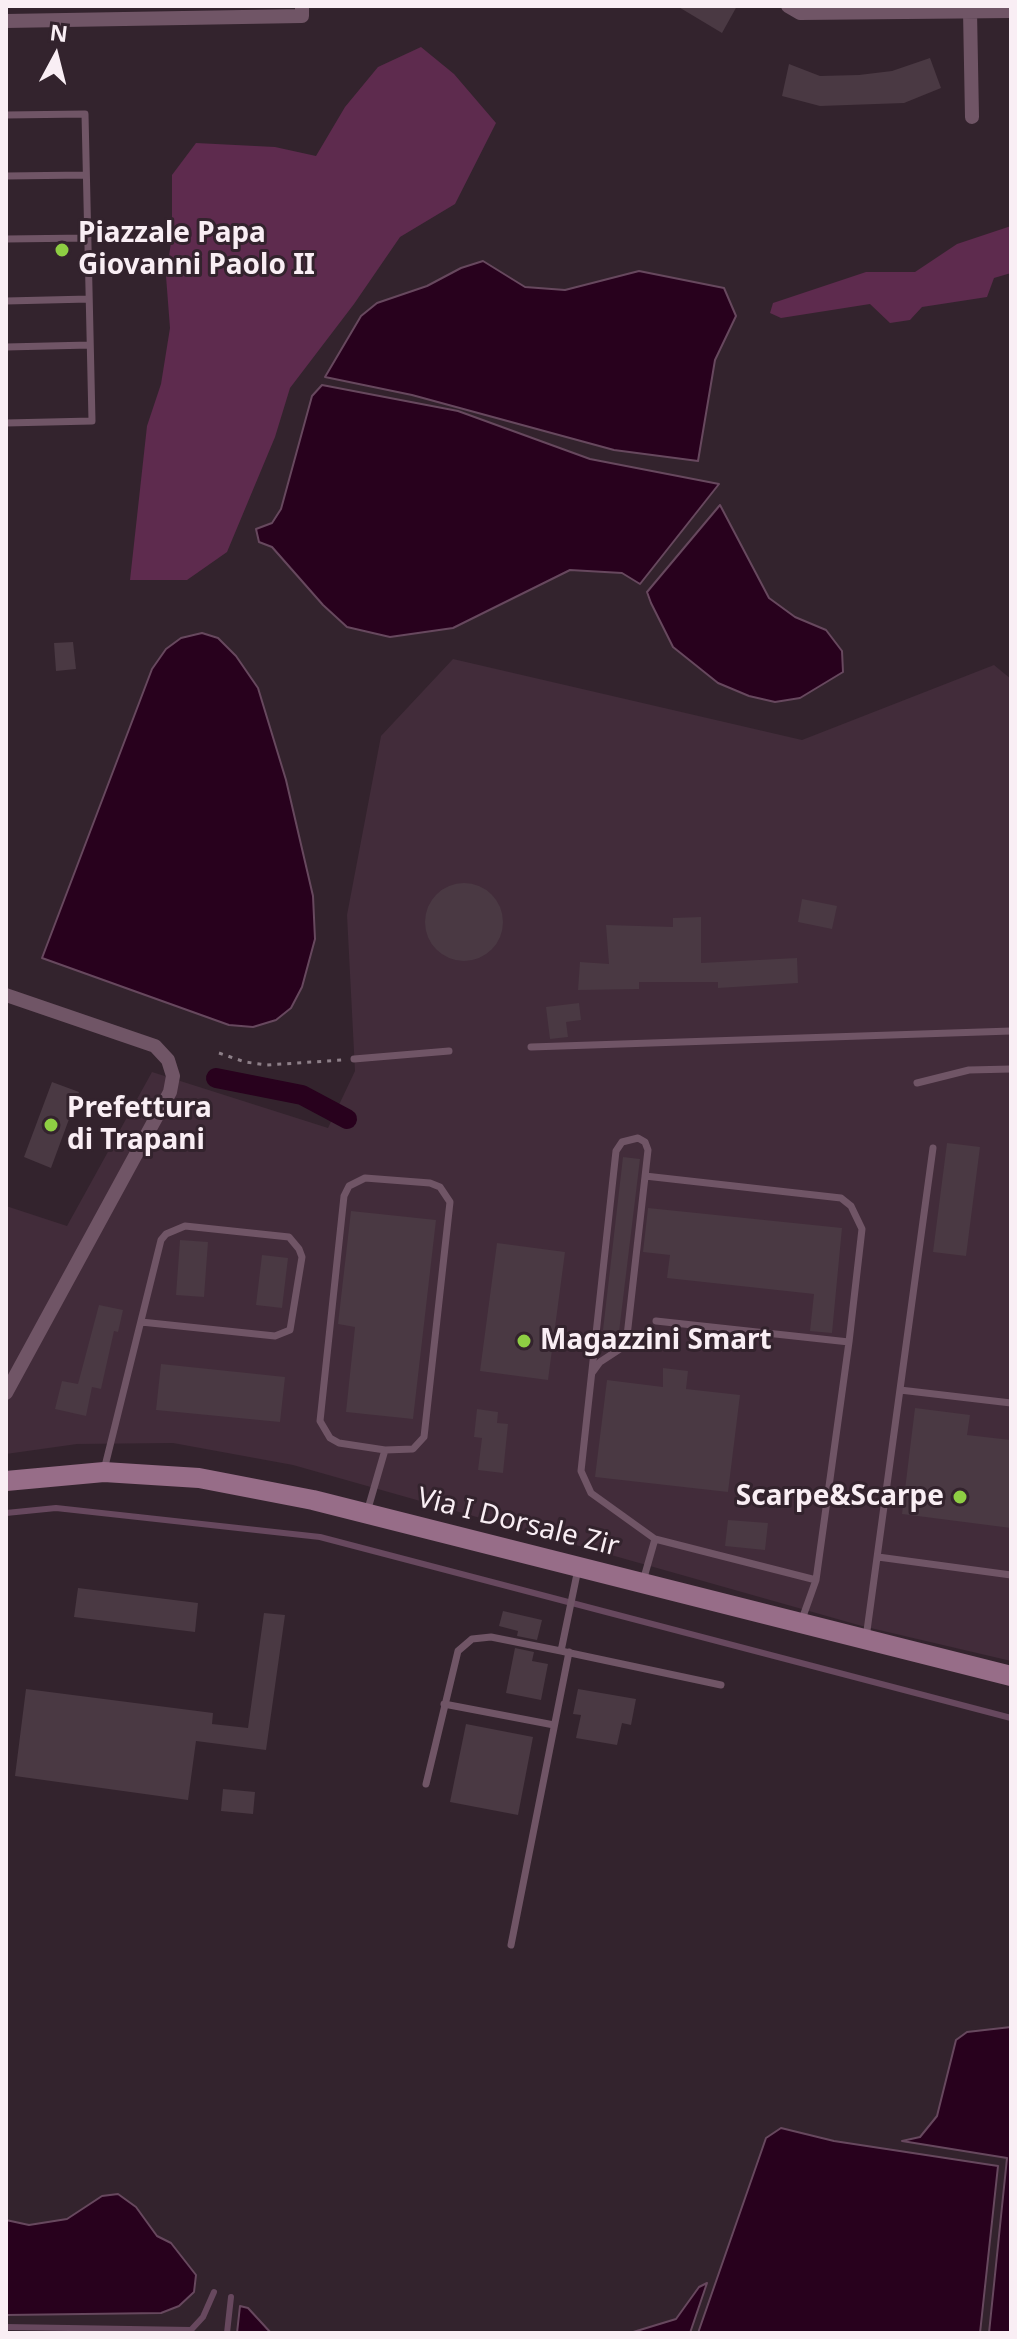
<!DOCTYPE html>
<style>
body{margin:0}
#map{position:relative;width:1017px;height:2339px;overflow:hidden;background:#33232d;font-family:"Noto Sans",sans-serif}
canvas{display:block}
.frame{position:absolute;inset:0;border:8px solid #f9eef4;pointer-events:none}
.north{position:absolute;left:16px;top:16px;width:80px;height:80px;-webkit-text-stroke:6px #33232d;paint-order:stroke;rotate:7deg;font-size:22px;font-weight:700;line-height:32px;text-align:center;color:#f9eef4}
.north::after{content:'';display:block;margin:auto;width:28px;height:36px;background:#f9eef4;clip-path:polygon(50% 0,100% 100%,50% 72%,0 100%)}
</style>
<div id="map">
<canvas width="1017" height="2339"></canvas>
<div class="frame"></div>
<div class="north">N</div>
</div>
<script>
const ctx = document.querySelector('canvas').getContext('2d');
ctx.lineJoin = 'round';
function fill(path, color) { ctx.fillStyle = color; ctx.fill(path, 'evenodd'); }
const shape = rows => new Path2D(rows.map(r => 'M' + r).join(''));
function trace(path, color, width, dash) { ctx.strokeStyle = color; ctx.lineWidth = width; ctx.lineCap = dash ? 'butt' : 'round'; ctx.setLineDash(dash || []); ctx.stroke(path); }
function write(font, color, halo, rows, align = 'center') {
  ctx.font = font + ' "Noto Sans",sans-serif'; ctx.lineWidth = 6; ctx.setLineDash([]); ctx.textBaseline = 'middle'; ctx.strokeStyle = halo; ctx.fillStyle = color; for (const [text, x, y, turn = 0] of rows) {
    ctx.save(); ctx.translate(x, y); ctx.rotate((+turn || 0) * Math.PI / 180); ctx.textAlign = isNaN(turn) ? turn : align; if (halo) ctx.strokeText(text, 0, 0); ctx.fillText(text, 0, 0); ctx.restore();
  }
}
fill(shape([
 [453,659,802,740,994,665,1011,679,1011,1661,862,1626,293,1465,173,1443,77,1444,6,1454,6,1206,67,1226,152,1072,328,1128,355,1071,347,915,381,736]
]), '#422c3a');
fill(shape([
 [421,47,454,74,496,123,455,204,400,237,354,304,290,388,275,437,227,552,187,580,130,580,147,426,161,384,170,328,166,276,172,236,172,175,196,143,275,147,316,156,345,107,378,67],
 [1011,226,1011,273,994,278,987,297,922,307,910,320,890,323,870,304,781,318,770,313,773,303,866,272,915,272,957,244]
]), '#5e2b4e');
const water = shape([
 [483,261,525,287,565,290,639,271,724,288,736,316,715,360,698,461,614,450,412,395,325,377,361,316,377,303,427,286,461,268,483,261],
 [322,385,458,411,590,459,719,484,640,584,622,573,570,570,453,628,390,637,347,627,323,605,272,547,259,542,256,529,272,523,281,509,312,396,322,385],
 [720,505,769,598,795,617,826,630,842,651,843,672,800,698,775,702,749,696,718,683,673,647,651,603,647,592,720,505],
 [202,633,218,638,236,656,258,688,286,780,313,896,315,939,302,987,291,1008,276,1020,253,1027,229,1025,42,958,152,669,166,649,181,638,202,633],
 [1011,2027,1011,2333,989,2333,1007,2158,902,2141,920,2137,937,2116,956,2040,967,2032,1011,2027],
 [781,2128,834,2141,998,2166,980,2333,698,2333,766,2138,781,2128],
 [118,2194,136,2207,157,2236,171,2243,196,2275,194,2292,179,2306,161,2313,6,2315,6,2220,29,2225,67,2219,102,2196,118,2194],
 [707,2283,690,2333,630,2333,676,2319,699,2287,707,2283],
 [240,2306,248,2308,271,2333,237,2333,240,2306]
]);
fill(water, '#28011d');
trace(water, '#67485e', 2);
trace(shape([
 [6,1513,56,1508,320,1537,1011,1718],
 [6,2327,191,2330,203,2317,214,2292],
 [227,2333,231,2297]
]), '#67485e', 6);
trace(shape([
 [216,1078,302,1095,347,1119]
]), '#28011d', 20);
fill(shape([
 [677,6,737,6,722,33],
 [930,58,941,88,904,103,820,106,782,96,789,64,820,76,859,75,892,71],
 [73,642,76,669,56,671,54,643],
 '425 922a39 39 0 1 1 78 0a39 39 0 1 1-78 0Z',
 [802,899,837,906,832,929,798,922],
 [701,917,701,963,797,958,798,983,718,988,718,982,639,982,639,989,578,990,580,962,609,964,606,925,673,927,673,918],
 [579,1003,581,1020,566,1022,568,1037,550,1039,546,1007],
 [52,1082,79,1092,51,1168,24,1157],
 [947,1143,980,1147,966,1256,933,1252],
 [623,1157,640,1159,619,1332,603,1330],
 [648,1208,842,1228,832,1333,810,1331,814,1294,667,1278,670,1255,643,1252],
 [351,1211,436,1220,413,1419,346,1412,355,1327,338,1324],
 [180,1240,208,1242,204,1297,176,1295],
 [497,1243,565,1252,548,1380,480,1371],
 [262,1255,288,1258,282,1308,256,1305],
 [99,1305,123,1310,118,1332,114,1331,101,1389,92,1387,86,1416,55,1409,62,1381,78,1384],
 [161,1364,285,1377,280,1422,156,1410],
 [663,1368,688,1371,686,1389,740,1395,728,1492,595,1477,607,1380,663,1387],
 [915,1408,970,1415,967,1435,1011,1440,1011,1528,902,1514],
 [477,1409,498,1412,497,1423,508,1424,503,1473,478,1470,482,1438,474,1437],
 [728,1520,768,1523,765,1550,725,1546],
 [78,1588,198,1603,195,1632,74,1617],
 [503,1611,542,1620,537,1640,517,1636,518,1631,499,1626],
 [264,1613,285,1615,266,1750,196,1741,188,1800,15,1776,26,1689,213,1713,212,1724,248,1728],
 [515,1648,534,1652,532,1661,548,1664,541,1700,506,1693],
 [578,1689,636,1699,631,1725,622,1723,617,1745,576,1738,581,1715,573,1714],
 [466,1724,533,1737,518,1815,450,1802],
 [223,1789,255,1792,253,1814,221,1811]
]), '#4a3943');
trace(shape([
 [219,1053,245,1062,267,1065,342,1060]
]), '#8d7f88', 3, [4, 6]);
trace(shape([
 [6,115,85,114,92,421,6,423],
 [6,176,86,175],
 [6,239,88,238],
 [6,301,89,299],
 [6,347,90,345],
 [531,1047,1011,1031],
 [354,1059,449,1051],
 [917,1083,969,1070,1011,1069],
 [645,1176,841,1198,851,1206,862,1229,849,1342],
 [656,1321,849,1342,816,1580],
 [592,1373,600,1362,626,1345,648,1150,645,1142,638,1138,622,1142,616,1151,581,1471,591,1493,655,1539],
 [900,1390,1011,1403],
 [104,1470,161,1240,166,1234,185,1226,289,1237,299,1249,302,1257,290,1330,275,1336,141,1322],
 [367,1512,385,1450,413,1449,424,1437,450,1202,440,1187,430,1183,365,1178,349,1186,344,1196,320,1421,330,1438,339,1443,385,1450],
 [878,1557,1011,1575],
 [578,1569,561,1651,721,1685],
 [643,1581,655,1539,816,1580,801,1622],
 [866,1638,933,1148],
 [444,1704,554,1725],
 [426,1784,458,1651,472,1639,491,1637,561,1651],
 [511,1945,569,1652]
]), '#705566', 7);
trace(shape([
 [788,6,800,13,1011,11],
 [970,11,972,117],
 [6,21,302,16,302,6],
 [6,995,155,1046,168,1060,173,1076,170,1092,6,1393]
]), '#705566', 14);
trace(shape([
 [6,1481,104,1472,199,1478,313,1500,1011,1676]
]), '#976d88', 20);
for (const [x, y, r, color] of [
 [62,250,8,"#8ece43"],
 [51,1125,8,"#8ece43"],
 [524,1341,8,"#8ece43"],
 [960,1497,8,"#8ece43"]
]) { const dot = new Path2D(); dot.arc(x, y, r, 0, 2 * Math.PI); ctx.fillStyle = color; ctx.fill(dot); trace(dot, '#33232d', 3); }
write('bold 28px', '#f9eef4', '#33232d', [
 ["Piazzale Papa",78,234],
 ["Giovanni Paolo II",78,266],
 ["Prefettura",67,1109],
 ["di Trapani",67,1141],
 ["Magazzini Smart",540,1341],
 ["Scarpe&Scarpe",944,1497,"right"]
], 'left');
write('28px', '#f9eef4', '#33232d', [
 ["Via I Dorsale Zir",518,1523,14]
]);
</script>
